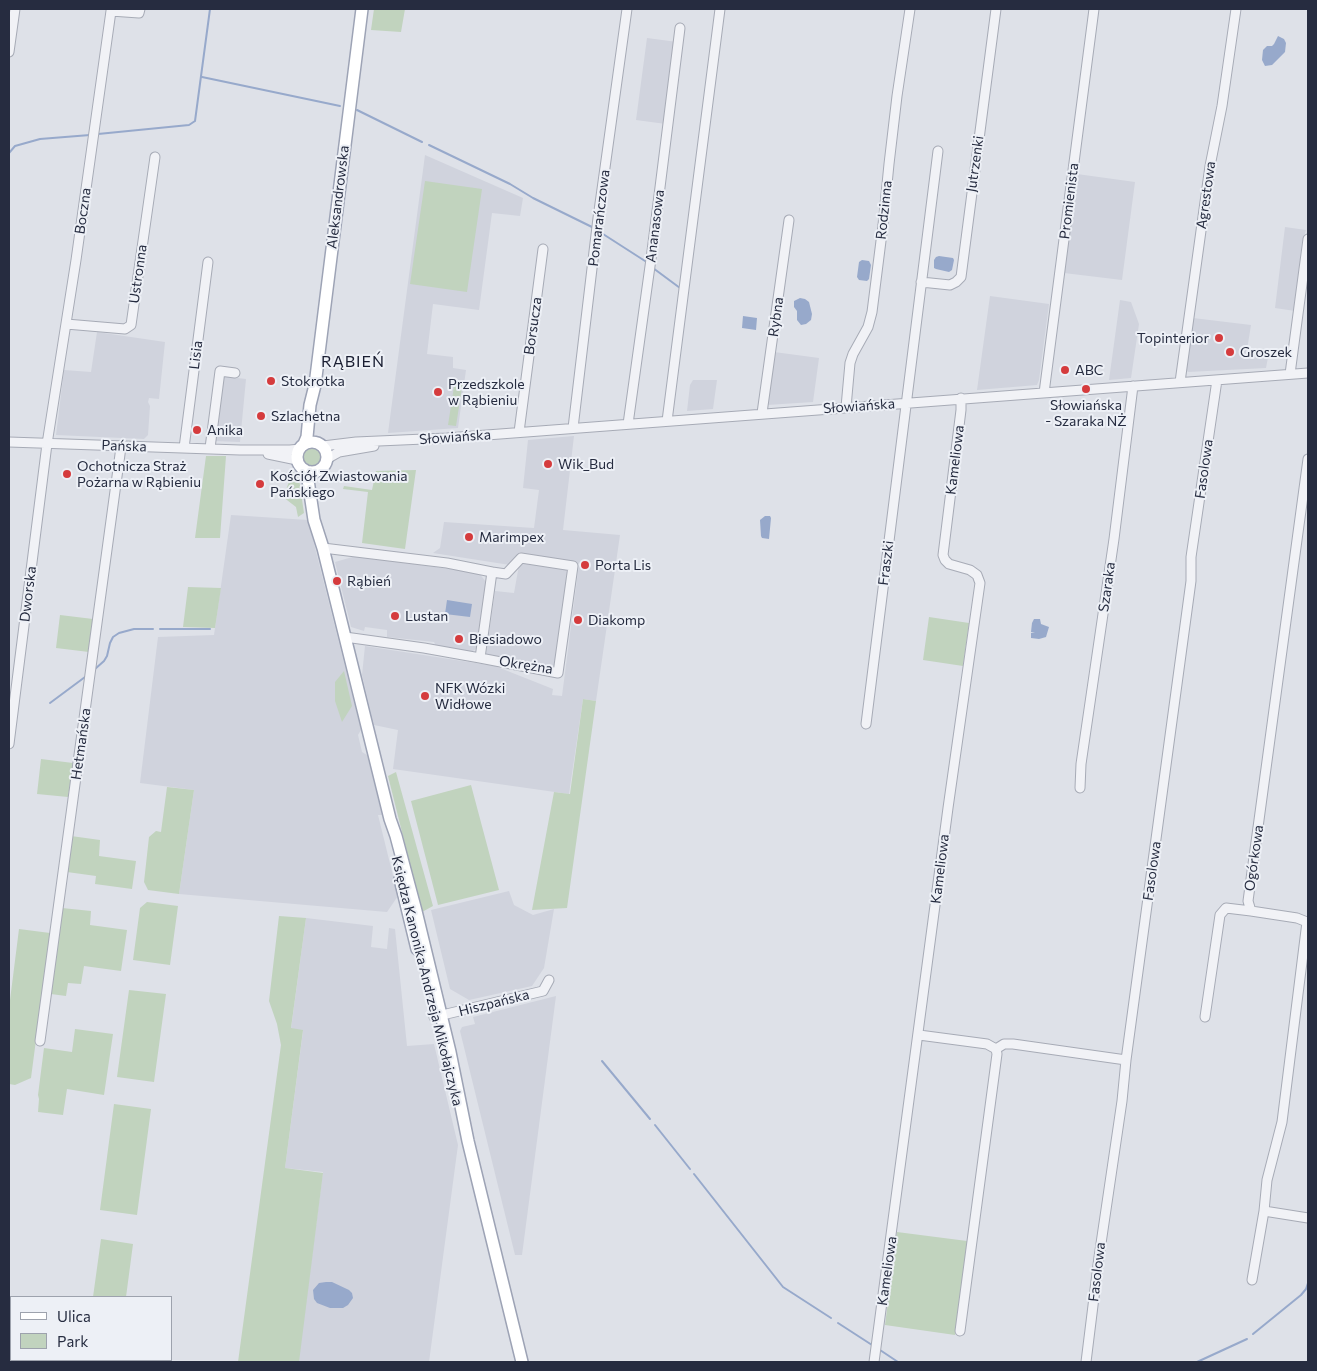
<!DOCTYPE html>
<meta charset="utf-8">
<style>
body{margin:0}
#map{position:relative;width:1317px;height:1371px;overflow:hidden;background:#dee1e8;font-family:Commissioner,sans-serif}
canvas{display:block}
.frame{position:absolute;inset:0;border:10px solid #262c40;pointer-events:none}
.legend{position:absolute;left:10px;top:1296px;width:162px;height:65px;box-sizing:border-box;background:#edf0f6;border:1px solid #9da2ad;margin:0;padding:6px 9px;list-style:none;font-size:15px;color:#262c40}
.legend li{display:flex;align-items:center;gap:10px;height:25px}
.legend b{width:25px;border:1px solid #9da2ad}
</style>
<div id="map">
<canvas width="1317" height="1371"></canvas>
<div class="frame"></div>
<ul class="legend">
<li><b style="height:6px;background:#fff"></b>Ulica</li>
<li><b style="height:14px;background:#c1d3be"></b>Park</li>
</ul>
</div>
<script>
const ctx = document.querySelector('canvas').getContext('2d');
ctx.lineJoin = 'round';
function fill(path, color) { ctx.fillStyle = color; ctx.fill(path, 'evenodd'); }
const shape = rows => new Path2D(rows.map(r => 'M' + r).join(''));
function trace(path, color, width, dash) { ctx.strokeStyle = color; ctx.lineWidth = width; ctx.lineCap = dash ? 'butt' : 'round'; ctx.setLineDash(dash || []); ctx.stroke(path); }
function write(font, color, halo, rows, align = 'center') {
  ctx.font = font + ' Commissioner,sans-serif'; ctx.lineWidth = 4; ctx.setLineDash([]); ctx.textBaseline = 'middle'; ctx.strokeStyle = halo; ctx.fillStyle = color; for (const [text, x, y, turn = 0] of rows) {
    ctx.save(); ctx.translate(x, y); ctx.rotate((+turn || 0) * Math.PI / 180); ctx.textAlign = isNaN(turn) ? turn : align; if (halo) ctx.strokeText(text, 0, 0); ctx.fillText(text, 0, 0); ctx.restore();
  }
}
fill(shape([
 [647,38,677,42,666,124,636,120],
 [425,155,523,198,520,216,492,213,479,310,433,304,427,354,453,357,453,368,466,370,458,428,388,433],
 [1077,174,1135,182,1122,280,1064,273],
 [1285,227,1306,230,1302,243,1294,307,1295,311,1275,308],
 [990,296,1049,304,1039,380,1037,385,977,390],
 [1120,300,1131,302,1139,324,1131,378,1109,380],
 [1193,318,1251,325,1247,350,1269,352,1266,368,1188,372,1185,369],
 [97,332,165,342,159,399,149,398,148,402,150,406,148,435,144,439,56,435,64,370,91,372],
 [774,352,819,358,813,402,767,405],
 [222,376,246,379,240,442,214,441],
 [693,380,717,380,713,409,687,411,690,385],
 [574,436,563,530,620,535,596,701,583,699,569,794,393,769,398,730,374,725,362,675,365,646,495,666,553,689,552,695,562,696,579,564,520,554,510,565,433,553,440,548,444,522,534,528,539,490,523,488,528,440],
 [231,515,308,520,361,730,358,735,362,752,367,755,382,815,378,815,398,896,387,912,179,894,194,790,140,783,158,637,214,635],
 [356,556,479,573,486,582,476,649,471,652,436,646,434,642,387,637,387,630,365,627,364,631,351,627,335,562],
 [523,562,565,568,567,572,555,664,551,669,532,666,529,662,486,655,495,591,514,593,519,565],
 [509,891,514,905,533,915,554,909,544,968,532,986,469,1000,450,989,431,910],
 [306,918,373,926,371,947,387,949,389,928,395,929,407,1046,434,1044,458,1145,429,1362,298,1362,323,1172,285,1168,303,1031,291,1029],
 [556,996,522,1255,515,1255,460,1031,462,1027,475,1024,473,1017]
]), '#d0d3dd');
fill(shape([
 [374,9,405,9,401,32,371,30],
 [425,181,482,189,467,292,410,284],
 [455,380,463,381,456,426,448,425],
 '303 457a10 10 0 1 1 20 0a10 10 0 1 1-20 0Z',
 [206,456,226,456,220,538,195,538],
 [416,470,405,549,362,543,368,492,343,489,344,486,372,490,376,471],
 [293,472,299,479,304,513,298,517,296,507,283,497],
 [188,587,221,588,215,628,183,627],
 [60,615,93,619,89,652,56,648],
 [929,617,969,623,963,666,923,660],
 [344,671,352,706,342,722,335,701,335,682],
 [583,699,596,701,567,908,532,910,554,792,570,794],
 [41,759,73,763,68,797,37,794],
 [396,772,433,906,422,912,388,776],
 [471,785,499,890,438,905,411,801],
 [167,787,194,790,179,894,148,890,144,882,149,837,156,831,161,832],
 [71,836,100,840,99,856,136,861,132,889,95,884,96,876,67,872],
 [147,902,178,906,170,965,133,960,140,908],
 [62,908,91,911,90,925,127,930,121,971,84,966,81,984,68,983,66,996,51,994],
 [279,916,306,918,291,1028,303,1030,285,1168,323,1173,299,1362,238,1362,281,1045,277,1024,269,1001],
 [19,929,50,933,31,1078,15,1085,9,1084,9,1008],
 [129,990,166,994,154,1082,117,1077],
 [75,1029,113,1034,104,1095,67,1089,63,1115,38,1112,39,1099,38,1095,44,1048,72,1052],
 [114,1104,151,1109,137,1215,100,1210],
 [897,1232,967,1241,955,1335,885,1325],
 [101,1239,133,1244,126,1297,93,1297]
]), '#c1d3be');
fill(shape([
 [1278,36,1284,39,1286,43,1285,52,1272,65,1265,66,1262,60,1263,50,1267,46,1272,46,1274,44],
 [939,256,953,258,954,260,952,270,949,272,936,269,934,268,934,260,936,257],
 [862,260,869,261,871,265,869,279,867,281,859,280,857,277,859,262],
 [800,298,805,299,809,302,812,314,811,320,806,324,801,325,797,320,797,311,794,307,794,301],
 [743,316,757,318,756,330,742,328],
 [765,516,770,516,771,518,769,539,762,538,761,536,760,520],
 [447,600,472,604,470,617,445,614],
 [1034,619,1040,619,1041,624,1049,627,1046,637,1039,639,1031,638,1031,633,1035,633,1031,632,1032,623],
 [326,1282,332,1282,349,1290,352,1293,353,1298,348,1305,343,1308,330,1308,317,1303,314,1299,313,1290,319,1283]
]), '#97a9cb');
trace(shape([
 [202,77,340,106],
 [357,110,422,142],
 [98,134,189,125,195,121,210,9],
 [429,145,510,184,533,198,594,228],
 [9,153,15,146,40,139,90,135],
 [603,234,645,261],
 [653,268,680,288],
 [160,629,210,629],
 [95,669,104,661,107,656,110,643,113,637,119,633,134,629,153,629],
 [50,703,85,677],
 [602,1061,650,1119],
 [655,1125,690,1169],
 [694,1174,783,1287,831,1318],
 [838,1323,872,1345],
 [1253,1334,1301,1295,1306,1289,1308,1283],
 [880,1350,898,1362],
 [1197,1362,1247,1339]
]), '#97a9cb', 2);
const minor = shape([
 [9,52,15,9],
 [921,282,950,285,956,282,961,277,996,9],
 [66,324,125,329,131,325,155,157],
 [1290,374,1308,239],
 [1180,382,1210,166,1222,106,1236,9],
 [1044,393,1094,9],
 [846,407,850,363,853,354,868,327,872,312,883,225,889,164,897,96,910,9],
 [762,413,789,220],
 [667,421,720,9],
 [628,424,651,259,680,28],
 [573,428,598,218,627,9],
 [519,432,543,249],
 [9,442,240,450,290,450,300,449],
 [323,446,356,442,447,438,1308,373],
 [184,448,208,262],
 [210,448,220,371,235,373],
 [268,454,297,460],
 [327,459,332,456,339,452,374,446],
 [323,548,447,563,492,572,480,658,424,648,345,637],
 [480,658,558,673,573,566,521,558,506,574,492,572],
 [866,724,938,151],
 [9,744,47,444,76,260,111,11,139,13,140,9],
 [1080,788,1081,764,1114,539,1133,386],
 [1307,922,1297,918,1251,911,1248,901,1308,459],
 [1307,922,1282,1122,1267,1180,1264,1211,1308,1218],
 [434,1017,543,991,549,980],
 [1205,1017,1220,915,1226,908,1251,911],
 [919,1035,987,1044,996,1049,997,1054,960,1331],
 [40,1041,121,447],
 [996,1049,1004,1044,1013,1044,1126,1060],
 [1252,1280,1264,1211],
 [874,1362,948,808,980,583,977,575,970,570,949,564,945,560,943,555,961,410,961,398],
 [1086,1362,1099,1257,1122,1101,1126,1060,1191,581,1191,557,1217,380]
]);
const major = shape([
 '297 457a15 15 0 1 1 30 0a15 15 0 1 1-30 0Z',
 [304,444,307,437,310,405,315,385,362,9],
 [305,470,308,480,314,520,323,548,390,819,396,836,416,911,450,1052,468,1141,522,1362],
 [400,879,417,949]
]);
trace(minor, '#a7abb6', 11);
trace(major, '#9da3b5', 14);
trace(minor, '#f1f2f6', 9);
trace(major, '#fff', 11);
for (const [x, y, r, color] of [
 [1219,338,5,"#d53b3d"],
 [1230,352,5,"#d53b3d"],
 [1065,370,5,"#d53b3d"],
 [271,381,5,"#d53b3d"],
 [1086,389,5,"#d53b3d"],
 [438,392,5,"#d53b3d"],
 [261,416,5,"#d53b3d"],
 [197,430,5,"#d53b3d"],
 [548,464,5,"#d53b3d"],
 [67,474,5,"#d53b3d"],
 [260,484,5,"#d53b3d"],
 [469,537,5,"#d53b3d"],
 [585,565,5,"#d53b3d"],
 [337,581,5,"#d53b3d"],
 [395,616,5,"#d53b3d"],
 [578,620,5,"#d53b3d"],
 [459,639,5,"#d53b3d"],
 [425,696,5,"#d53b3d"]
]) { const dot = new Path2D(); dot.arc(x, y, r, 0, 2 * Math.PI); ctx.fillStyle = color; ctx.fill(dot); trace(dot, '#edf0f6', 2); }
write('14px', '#262c40', '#edf0f6', [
 ["Jutrzenki",975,164,-82],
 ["Agrestowa",1206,195,-82],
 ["Aleksandrowska",338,197,-83],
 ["Promienista",1069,201,-83],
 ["Rodzinna",884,210,-84],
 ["Boczna",83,211,-82],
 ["Pomarańczowa",599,218,-83],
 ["Ananasowa",655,226,-83],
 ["Ustronna",138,274,-82],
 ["Rybna",776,317,-82],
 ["Borsucza",533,326,-82],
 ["Lisia",196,355,-83],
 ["Słowiańska",859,406,-4],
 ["Słowiańska",455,437,-4],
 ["Pańska",124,446,2],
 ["Kameliowa",955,460,-83],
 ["Fasolowa",1204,469,-82],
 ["Fraszki",886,563,-83],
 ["Szaraka",1107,587,-82],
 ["Dworska",28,594,-83],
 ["Okrężna",526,665,9],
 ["Hetmańska",81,744,-82],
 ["Ogórkowa",1254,858,-82],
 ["Kameliowa",940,869,-83],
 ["Fasolowa",1152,871,-82],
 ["Księdza Kanonika Andrzeja Mikołajczyka",427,981,76],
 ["Hiszpańska",494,1003,-14],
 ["Kameliowa",887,1271,-82],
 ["Fasolowa",1097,1272,-83]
]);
write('14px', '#262c40', '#edf0f6', [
 ["Topinterior",1209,338,"right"],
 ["Groszek",1240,352],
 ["ABC",1075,370],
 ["Stokrotka",281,381],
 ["Przedszkole",448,384],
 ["w Rąbieniu",448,400],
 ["Słowiańska",1086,405,"center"],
 ["- Szaraka NŻ",1086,421,"center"],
 ["Szlachetna",271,416],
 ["Anika",207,430],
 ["Wik_Bud",558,464],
 ["Ochotnicza Straż",77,466],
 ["Pożarna w Rąbieniu",77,482],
 ["Kościół Zwiastowania",270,476],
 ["Pańskiego",270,492],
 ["Marimpex",479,537],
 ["Porta Lis",595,565],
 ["Rąbień",347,581],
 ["Lustan",405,616],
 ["Diakomp",588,620],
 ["Biesiadowo",469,639],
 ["NFK Wózki",435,688],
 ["Widłowe",435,704]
], 'left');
ctx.letterSpacing = '1px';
write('16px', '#191d31', '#edf0f6', [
 ["RĄBIEŃ",353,362]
]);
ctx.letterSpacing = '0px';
</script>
